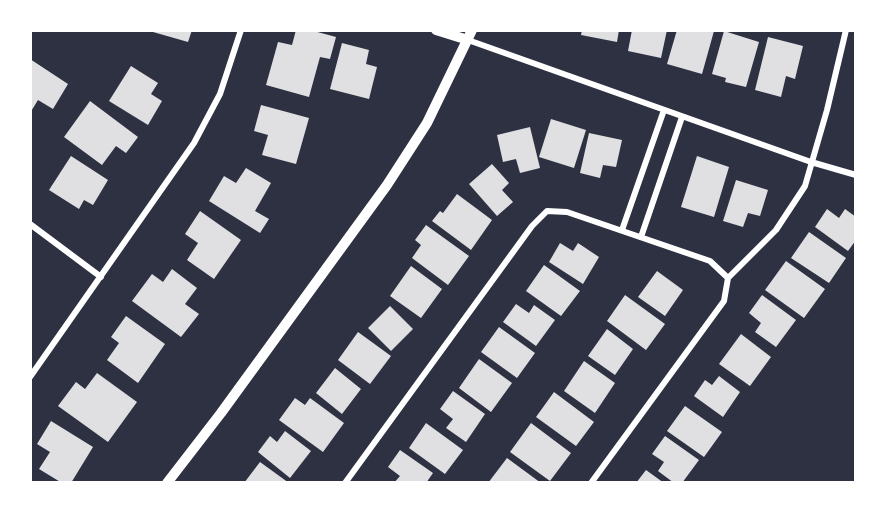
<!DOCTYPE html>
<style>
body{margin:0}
#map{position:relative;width:886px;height:513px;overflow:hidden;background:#2d3142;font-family:Spectral,serif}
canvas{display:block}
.frame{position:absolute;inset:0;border:32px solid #fff;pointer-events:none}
</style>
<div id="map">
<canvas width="886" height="513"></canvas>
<div class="frame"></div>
</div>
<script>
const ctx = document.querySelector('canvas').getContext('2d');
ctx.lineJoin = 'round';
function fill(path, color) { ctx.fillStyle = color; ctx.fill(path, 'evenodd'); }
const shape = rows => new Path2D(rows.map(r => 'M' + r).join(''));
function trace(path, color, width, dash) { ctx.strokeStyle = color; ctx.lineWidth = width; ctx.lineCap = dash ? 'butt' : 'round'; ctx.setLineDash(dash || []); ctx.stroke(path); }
fill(shape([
 [146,30,192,30,188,42],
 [296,30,310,30,336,37,330,59,320,57,309,97,266,85,278,42,292,45],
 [582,30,619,30,617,42,581,35],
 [632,30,667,30,661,58,628,51],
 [677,30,714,31,702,74,667,64],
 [724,31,759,42,746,87,725,82,726,78,712,74],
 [768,37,803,46,795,79,786,76,781,97,755,90],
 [342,43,369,50,366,64,377,67,369,99,330,89],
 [30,59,68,84,53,109,38,100,30,113],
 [131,66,158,83,151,94,162,101,148,125,109,101],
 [90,101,138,137,126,153,116,146,102,165,64,137],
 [261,105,309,118,296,164,262,155,268,135,254,131],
 [551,119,586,130,574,168,539,157],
 [530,127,540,168,520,173,516,159,503,162,497,135],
 [589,133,622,140,616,167,603,165,600,178,580,173],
 [71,156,108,180,93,205,84,200,79,209,49,190],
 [697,156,729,167,714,217,681,207],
 [492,164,509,183,502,190,513,202,497,216,469,184],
 [246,168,271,183,255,211,269,219,260,233,209,201,224,176,236,183],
 [736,180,768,190,760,216,748,213,743,227,723,221],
 [457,194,492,220,471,250,432,221,440,211,443,213],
 [827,209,839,218,845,209,856,217,856,240,848,251,815,227],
 [200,211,241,240,214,279,187,260,198,243,185,234],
 [426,225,469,256,448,285,412,258,421,245,415,240],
 [809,232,846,258,829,283,791,258],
 [560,243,573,251,578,243,599,257,583,284,549,262],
 [786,261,825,289,804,318,765,290],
 [544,265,580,291,561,316,526,291],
 [411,266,442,289,421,318,390,296],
 [172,269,197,288,185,304,199,314,181,337,132,301,152,274,163,282],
 [657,271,683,290,665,316,638,297],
 [625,295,665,324,646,350,607,321],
 [762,295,796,320,776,347,755,332,761,323,749,313],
 [516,304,529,313,534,305,555,320,536,346,503,322],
 [390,306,413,329,391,351,368,328],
 [126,316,165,344,138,383,107,360,119,343,111,337],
 [499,327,535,353,517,378,481,352],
 [607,329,633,349,615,375,588,356],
 [358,332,391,356,370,384,338,360],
 [741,334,771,357,750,386,719,364],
 [479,359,512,383,491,412,459,388],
 [584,361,615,383,595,413,564,391],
 [335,368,361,389,342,414,316,393],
 [97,373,137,402,108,442,58,406,76,382,85,389],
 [719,376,740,392,723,417,694,396,705,380,712,385],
 [453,391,485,414,466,442,446,428,453,419,440,409],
 [554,392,594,422,576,446,536,417],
 [295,398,305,405,310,398,344,423,323,452,279,420],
 [685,406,722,432,704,457,667,431],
 [51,421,93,447,71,483,62,483,39,469,50,452,37,444],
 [426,423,463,450,445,474,409,448],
 [531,423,571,453,550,481,510,452],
 [285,431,311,451,290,478,258,452,270,436,277,442],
 [665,436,699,460,682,483,674,483,658,471,664,462,652,454],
 [400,450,433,473,426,483,394,483,400,476,388,467],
 [507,458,541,483,488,483],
 [260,462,289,483,244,483],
 [646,470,664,483,636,483]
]), '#e0e0e3');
trace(shape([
 [468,40,811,162,856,175],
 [30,224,101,277],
 [622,230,664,110],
 [641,237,682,117],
 [728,278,776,230,805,186,827,110,846,30],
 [30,377,194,143,220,94,241,30],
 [345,483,532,226,547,211,567,212,710,261,728,278],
 [591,483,724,301,728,278]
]), '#fff', 6);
trace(shape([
 [436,30,468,40],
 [167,483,221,413,387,185,427,123,472,30]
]), '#fff', 10);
</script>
